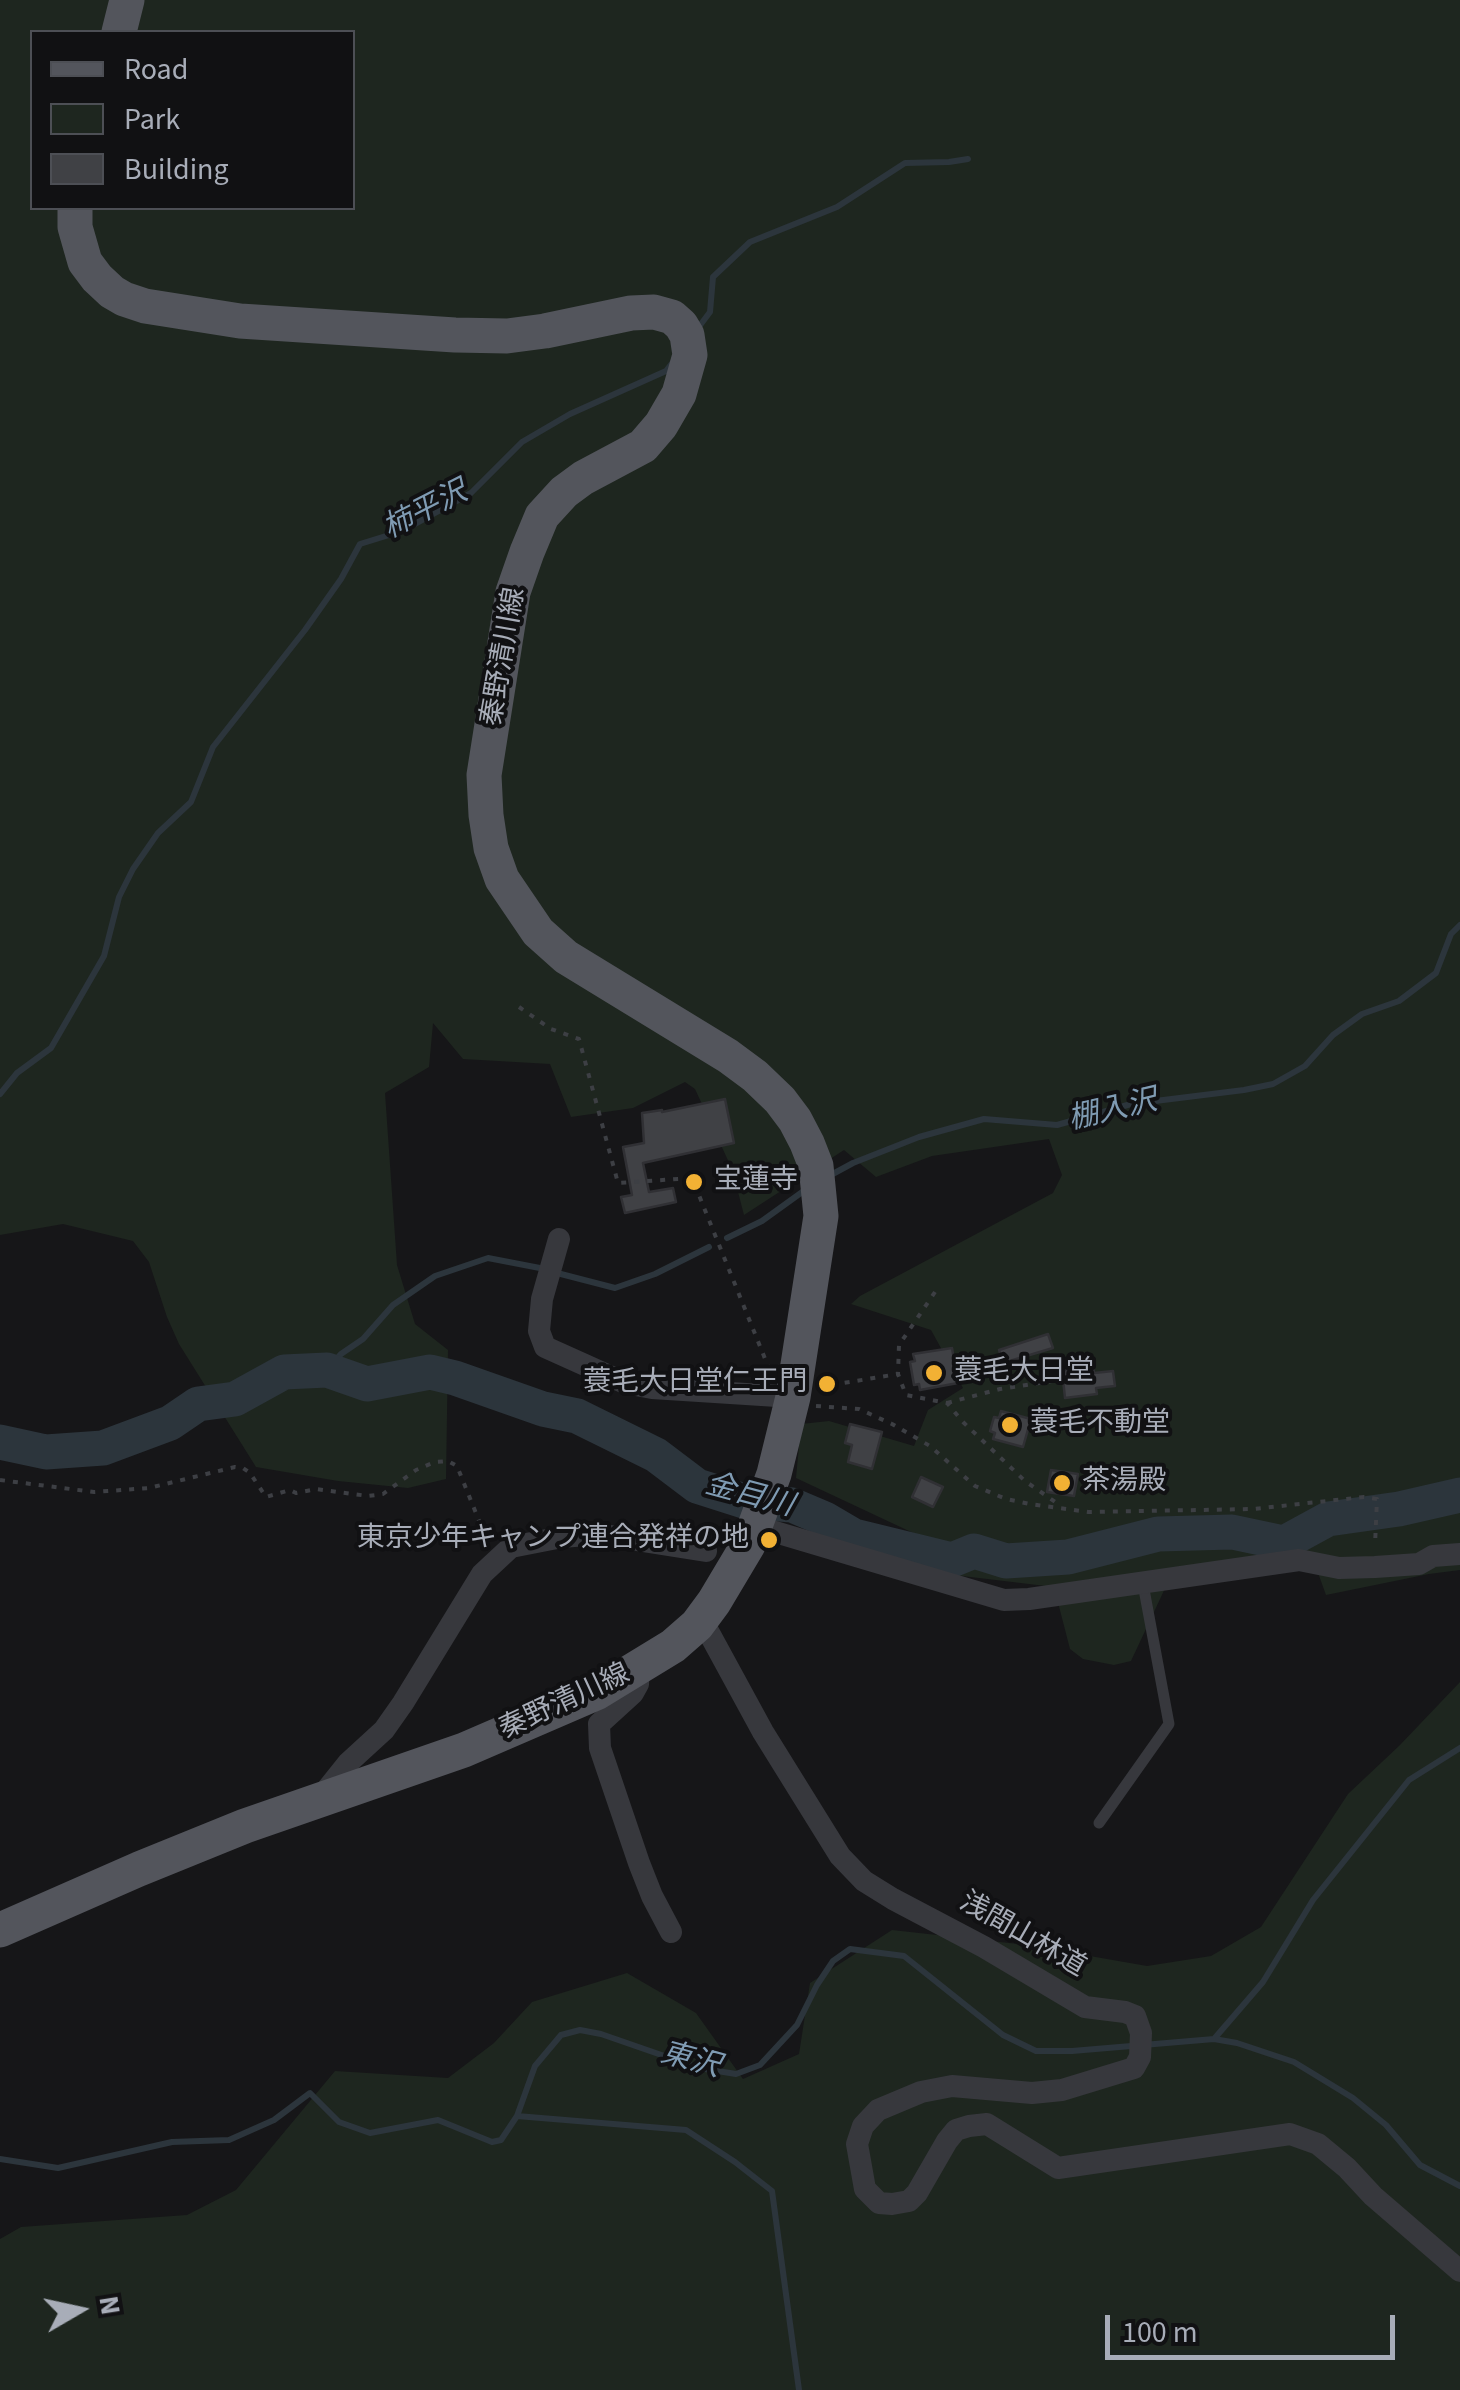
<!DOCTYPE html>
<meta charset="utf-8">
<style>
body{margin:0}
#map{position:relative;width:1460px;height:2390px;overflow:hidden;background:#161618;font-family:"Source Sans 3",sans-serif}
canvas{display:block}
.legend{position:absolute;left:30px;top:30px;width:325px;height:180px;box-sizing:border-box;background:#111113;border:2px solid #4d4f55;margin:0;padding:12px 18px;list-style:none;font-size:30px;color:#a8adb8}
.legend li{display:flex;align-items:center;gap:20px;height:50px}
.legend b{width:50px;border:2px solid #4d4f55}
.north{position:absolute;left:30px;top:2260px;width:100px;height:100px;-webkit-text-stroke:8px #111113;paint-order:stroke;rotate:81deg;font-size:28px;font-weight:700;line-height:40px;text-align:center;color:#a8adb8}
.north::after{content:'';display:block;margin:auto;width:35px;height:45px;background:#a8adb8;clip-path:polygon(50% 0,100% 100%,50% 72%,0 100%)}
.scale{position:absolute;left:1105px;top:2315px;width:290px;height:45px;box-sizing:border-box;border:5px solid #a8adb8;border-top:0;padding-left:12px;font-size:30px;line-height:35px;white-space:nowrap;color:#a8adb8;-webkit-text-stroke:8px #111113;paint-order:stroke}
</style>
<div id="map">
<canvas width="1460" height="2390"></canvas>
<ul class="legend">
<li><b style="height:12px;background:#53555c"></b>Road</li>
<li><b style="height:28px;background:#1e261f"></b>Park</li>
<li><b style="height:28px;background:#404145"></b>Building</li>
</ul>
<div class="north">N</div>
<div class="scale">100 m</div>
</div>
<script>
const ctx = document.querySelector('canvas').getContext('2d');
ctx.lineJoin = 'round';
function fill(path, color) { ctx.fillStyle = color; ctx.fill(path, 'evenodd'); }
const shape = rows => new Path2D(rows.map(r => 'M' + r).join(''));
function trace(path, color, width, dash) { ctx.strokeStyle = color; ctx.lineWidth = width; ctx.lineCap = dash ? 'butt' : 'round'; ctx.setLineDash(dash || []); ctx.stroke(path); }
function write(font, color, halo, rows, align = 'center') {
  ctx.font = font + ' "Source Sans 3","Noto Sans JP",sans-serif'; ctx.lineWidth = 8; ctx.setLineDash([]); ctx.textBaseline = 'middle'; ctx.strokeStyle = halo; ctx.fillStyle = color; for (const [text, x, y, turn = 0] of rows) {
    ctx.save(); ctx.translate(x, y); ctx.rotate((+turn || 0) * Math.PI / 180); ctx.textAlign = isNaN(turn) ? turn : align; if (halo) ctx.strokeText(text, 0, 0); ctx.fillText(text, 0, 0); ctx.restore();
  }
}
fill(shape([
 [0,0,1460,0,1460,1570,1429,1574,1326,1595,1313,1559,1168,1582,1131,1661,1114,1665,1083,1659,1070,1649,1054,1587,954,1575,926,1539,796,1478,801,1424,829,1421,914,1446,928,1410,963,1388,931,1330,851,1304,860,1296,1053,1193,1062,1175,1049,1139,932,1156,876,1177,844,1150,744,1215,732,1169,695,1089,685,1082,633,1108,571,1117,550,1064,463,1059,433,1023,429,1067,385,1093,397,1265,415,1324,448,1350,446,1479,408,1488,338,1481,256,1467,179,1344,167,1317,149,1262,133,1241,63,1224,0,1235],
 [32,32,352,32,352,208,32,208],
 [1460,1682,1460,2390,0,2390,0,2239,21,2227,187,2215,236,2190,335,2071,448,2078,494,2043,532,2002,627,1973,696,2013,743,2079,799,2054,810,1983,892,1930,1027,1945,1147,1966,1211,1956,1261,1927,1348,1794,1400,1745]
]), '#1e261f');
trace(shape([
 [698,328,710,312,713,277,750,242,837,207,905,163,949,162,968,159],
 [0,1094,17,1073,51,1048,104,956,119,897,133,869,158,833,191,802,213,747,305,630,341,579,360,544,402,531,471,493,522,442,570,414,666,371,673,362],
 [829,1176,853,1163,919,1137,984,1119,1057,1125,1131,1104,1244,1090,1273,1084,1305,1066,1333,1035,1362,1014,1399,1001,1436,973,1451,934,1460,925],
 [727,1238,762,1221,805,1190],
 [557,1273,615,1288,655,1274,709,1247],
 [327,1370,341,1354,363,1339,393,1305,435,1276,488,1258,545,1269],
 [1214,2039,1263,1982,1313,1900,1409,1780,1460,1748],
 [517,2116,686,2130,735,2162,772,2191,799,2390],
 [0,2159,58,2168,172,2142,229,2140,274,2120,310,2093,339,2122,370,2133,438,2120,492,2142,501,2140,517,2116,535,2066,561,2035,580,2030,601,2034,699,2068,736,2074,760,2065,797,2025,817,1985,833,1961,850,1949,904,1956,1003,2035,1036,2051,1072,2051,1214,2039,1237,2043,1294,2062,1353,2098,1386,2125,1420,2165,1460,2186]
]), '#2c353c', 6);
trace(shape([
 [0,1442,46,1452,103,1448,170,1423,198,1404,235,1399,284,1372,327,1370,367,1384,430,1372,455,1378,543,1409,577,1416,656,1455,697,1486,744,1501,792,1505,825,1519,854,1536,952,1560,974,1551,1006,1561,1068,1557,1158,1534,1232,1532,1284,1543,1328,1519,1399,1509,1460,1495]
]), '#2c353c', 35);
const building = shape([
 [725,1099,734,1143,643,1163,649,1192,673,1188,676,1202,625,1213,621,1197,632,1195,623,1147,644,1143,642,1113,662,1110,662,1112,725,1099],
 [1048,1334,1053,1348,1003,1363,999,1350,1048,1334],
 [952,1348,958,1383,920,1390,919,1384,914,1385,910,1362,915,1361,913,1354,952,1348],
 [1093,1366,1094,1373,1113,1371,1115,1386,1096,1388,1097,1394,1065,1398,1062,1370,1093,1366],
 [1001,1411,1031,1419,1023,1447,993,1439,995,1433,990,1431,994,1417,999,1418,1001,1411],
 [850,1424,882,1432,872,1469,848,1462,852,1445,845,1443,850,1424],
 [1051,1470,1078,1474,1074,1496,1047,1492,1051,1470],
 [921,1477,943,1487,933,1507,912,1497,921,1477]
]);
fill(building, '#404145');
trace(building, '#303034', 2.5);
trace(shape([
 [519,1007,551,1029,579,1039,618,1183,692,1178,770,1371],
 [935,1292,899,1345,898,1374,906,1395,947,1403,963,1422,1025,1481,1061,1506],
 [819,1387,898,1374],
 [947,1403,1000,1389,1058,1380],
 [816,1406,859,1409,892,1424,930,1446,975,1486,1006,1499,1030,1504,1088,1512,1253,1509,1364,1497,1377,1499,1375,1545],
 [0,1480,94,1492,149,1488,235,1467,243,1468,250,1473,266,1497,290,1490,296,1493,316,1489,368,1496,383,1494,416,1470,435,1462,448,1461,457,1466,488,1543]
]), '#3d3f44', 4, [5, 8]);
trace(shape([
 [1099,1823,1169,1724,1143,1584]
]), '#37383d', 11);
trace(shape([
 [559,1239,542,1299,539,1331,545,1347,625,1383,652,1388,793,1397],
 [755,1526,1004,1600,1029,1599,1299,1560,1339,1568,1375,1567,1419,1564,1433,1556,1460,1554],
 [702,1620,763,1732,840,1856,864,1881,893,1899,984,1947,1085,2007,1125,2012,1135,2016,1141,2033,1140,2057,1134,2068,1062,2090,1032,2093,952,2086,921,2092,878,2110,863,2126,857,2144,865,2189,879,2203,892,2204,909,2201,917,2193,947,2141,956,2130,969,2126,987,2124,1058,2168,1290,2134,1318,2144,1347,2168,1373,2196,1460,2271],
 [639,1668,638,1684,633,1693,599,1724,600,1748,639,1863,652,1896,671,1932],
 [320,1798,348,1763,384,1730,403,1703,482,1574,511,1547,562,1537,598,1534,706,1551]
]), '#37383d', 22);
trace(shape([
 [119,32,127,0],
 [0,1930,139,1869,245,1826,464,1750,596,1693,673,1646,697,1625,714,1602,748,1545,774,1474,793,1397,821,1216,816,1166,807,1143,795,1120,780,1100,755,1076,728,1056,566,957,538,932,502,879,491,848,486,815,484,775,513,592,527,552,542,516,564,492,583,478,643,446,661,425,679,394,690,355,687,335,681,325,672,317,654,312,631,313,545,331,507,336,455,335,240,321,145,306,124,299,112,292,97,278,85,262,75,227,75,208]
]), '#53555c', 35);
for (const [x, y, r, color] of [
 [694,1182,10,"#f2b134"],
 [934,1373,10,"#f2b134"],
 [827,1384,10,"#f2b134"],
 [1010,1425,10,"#f2b134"],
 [1062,1483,10,"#f2b134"],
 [769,1540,10,"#f2b134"]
]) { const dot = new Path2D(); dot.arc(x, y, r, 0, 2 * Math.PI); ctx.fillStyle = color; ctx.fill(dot); trace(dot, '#111113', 4); }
write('28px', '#a8adb8', '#111113', [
 ["秦野清川線",505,657,-80],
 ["秦野清川線",565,1703,-25],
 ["浅間山林道",1022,1936,30]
]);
write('28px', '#a8adb8', '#111113', [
 ["宝蓮寺",714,1182],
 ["蓑毛大日堂",954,1373],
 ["蓑毛大日堂仁王門",807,1384,"right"],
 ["蓑毛不動堂",1030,1425],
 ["茶湯殿",1082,1483],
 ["東京少年キャンプ連合発祥の地",749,1540,"right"]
], 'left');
write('italic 30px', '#7f9bb3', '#111113', [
 ["柿平沢",426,512,-27],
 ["棚入沢",1113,1112,-13],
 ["金目川",749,1497,15],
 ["東沢",690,2062,15]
]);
</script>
